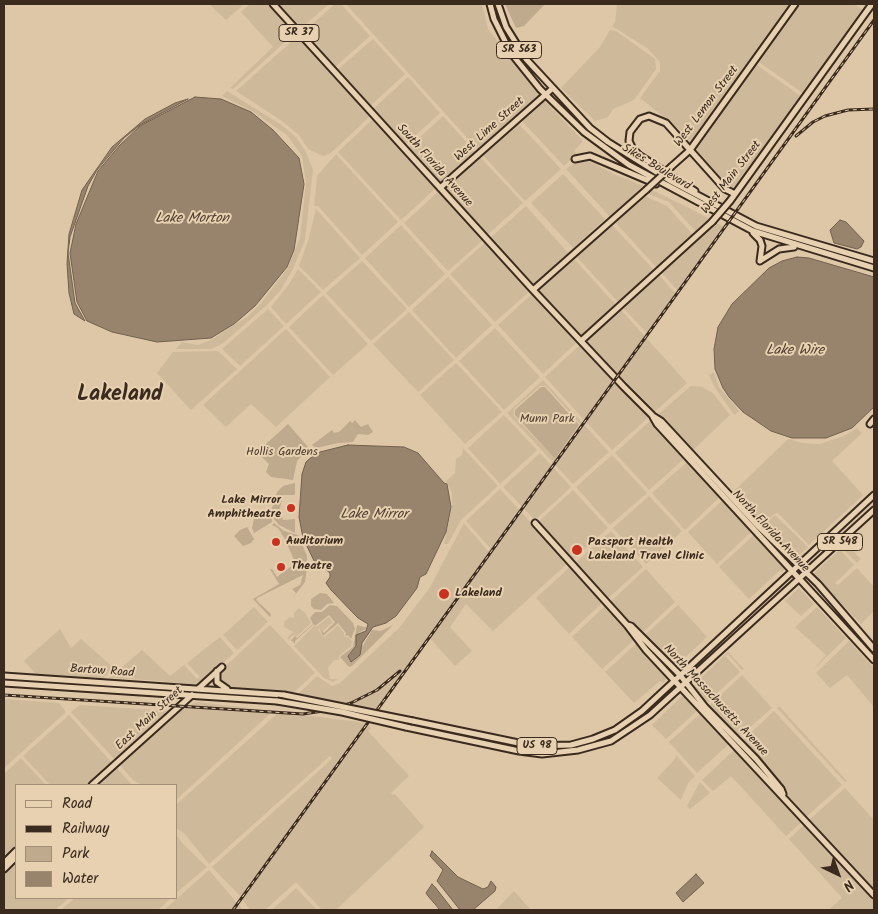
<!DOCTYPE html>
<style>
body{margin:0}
#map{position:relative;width:878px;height:914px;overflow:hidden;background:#ddc7a7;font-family:Kalam,sans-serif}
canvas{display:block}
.frame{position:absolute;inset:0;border:5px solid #3b2a1e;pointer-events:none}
.legend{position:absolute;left:15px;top:784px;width:162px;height:115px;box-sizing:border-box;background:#e7d1b0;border:1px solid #a28e76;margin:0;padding:6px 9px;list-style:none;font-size:15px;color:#3b2a1e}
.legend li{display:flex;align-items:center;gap:10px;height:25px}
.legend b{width:25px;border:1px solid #a28e76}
.north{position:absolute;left:813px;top:849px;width:50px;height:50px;-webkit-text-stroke:4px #e7d1b0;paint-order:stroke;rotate:138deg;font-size:14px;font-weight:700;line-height:20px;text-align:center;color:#3b2a1e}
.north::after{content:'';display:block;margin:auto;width:18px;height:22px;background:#3b2a1e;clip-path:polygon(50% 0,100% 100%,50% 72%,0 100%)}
</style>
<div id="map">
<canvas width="878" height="914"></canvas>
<div class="frame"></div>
<ul class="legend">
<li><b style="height:6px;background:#e7d1b0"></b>Road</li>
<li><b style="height:6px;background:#3b2a1e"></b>Railway</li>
<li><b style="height:14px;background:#bfaa8e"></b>Park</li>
<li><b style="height:14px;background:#98846d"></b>Water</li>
</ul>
<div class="north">N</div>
</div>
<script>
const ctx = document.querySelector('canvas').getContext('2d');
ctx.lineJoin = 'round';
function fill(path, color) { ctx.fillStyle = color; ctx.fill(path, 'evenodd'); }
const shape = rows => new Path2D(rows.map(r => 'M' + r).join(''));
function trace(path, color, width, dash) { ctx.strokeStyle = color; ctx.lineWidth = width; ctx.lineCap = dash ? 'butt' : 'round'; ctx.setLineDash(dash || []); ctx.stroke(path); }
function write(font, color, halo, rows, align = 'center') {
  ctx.font = font + ' Kalam,sans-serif'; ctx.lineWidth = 4; ctx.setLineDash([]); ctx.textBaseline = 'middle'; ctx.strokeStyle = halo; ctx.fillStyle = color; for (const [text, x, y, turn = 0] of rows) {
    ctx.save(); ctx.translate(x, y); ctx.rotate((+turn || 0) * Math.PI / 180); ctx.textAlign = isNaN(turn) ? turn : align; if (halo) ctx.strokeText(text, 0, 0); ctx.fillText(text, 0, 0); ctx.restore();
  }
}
fill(shape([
 [209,4,244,4,226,20],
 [250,4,270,4,296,32,233,89,230,88,273,47,241,12],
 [275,4,329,4,299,30],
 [335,4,341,4,370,36,334,68,302,33],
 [346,4,482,4,488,29,540,96,479,151],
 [617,4,793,4,702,126,691,144,685,134,640,98,660,71,660,62,647,48,612,26,615,22],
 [797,4,854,4,864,11,804,94,756,60],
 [874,4,874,8,797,112,738,198,736,196],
 [610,30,616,31,655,59,656,69,634,100,613,109,608,117,595,121,561,88,600,47],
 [299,35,371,115,331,153,323,156,308,149,299,135,282,121,236,91],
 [373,39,405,74,369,107,336,71],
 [754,63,802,97,734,192,694,147],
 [408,77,440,113,404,146,372,110],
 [227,91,280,124,296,137,306,152,313,170,305,240,292,271,280,291,267,305,222,344,211,349,176,349,182,342,198,345,211,340,247,317,261,303,288,268,300,238,306,183,302,156,287,135,252,111,222,96],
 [543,99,583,141,574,151,577,154,564,166,520,119],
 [443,116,476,153,440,185,407,149],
 [374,118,437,187,401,220,338,152],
 [517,122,561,169,525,201,482,154],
 [336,154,398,222,362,255,318,206,314,206,317,176],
 [479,156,523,203,486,236,443,188],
 [583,158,616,175,646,187,611,218,566,169,576,161],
 [563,174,605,219,573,248,531,203],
 [650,189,695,211,711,220,697,233,669,202,646,193],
 [440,190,484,239,448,271,404,223],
 [643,195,667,206,694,236,658,269,614,221],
 [526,206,570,255,533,288,489,239],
 [316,209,360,258,323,290,299,266,308,241],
 [715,222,723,226,678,291,661,272],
 [611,224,655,271,620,304,576,256],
 [401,225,445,274,409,307,365,258],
 [486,242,531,290,495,322,450,274],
 [573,258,617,306,581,339,536,291],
 [362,261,407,309,371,341,326,293],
 [298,269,321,292,286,324,271,307,289,284],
 [658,274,675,293,677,292,648,334,622,307],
 [448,277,492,325,456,358,412,310],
 [533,293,578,341,543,374,498,325],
 [323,295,368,344,333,375,289,327],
 [268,309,284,326,240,366,222,349],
 [620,309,687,383,653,413,584,342],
 [409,312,454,360,418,392,373,344],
 [495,328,540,377,504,410,459,361],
 [286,329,330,377,276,427,251,404,226,427,203,405],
 [581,344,650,416,612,450,545,377],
 [218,351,237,369,191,410,157,373,173,352],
 [456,363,502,412,465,444,420,395],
 [714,372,719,387,739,411,734,415,714,386,709,375],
 [543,380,609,452,573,484,507,413],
 [540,386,546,386,581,425,556,460,514,416,514,409],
 [691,386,702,387,713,393,730,415,692,451,656,416],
 [504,415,537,450,500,484,468,448],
 [652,419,685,458,649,490,615,453],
 [857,428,862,433,832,461,863,495,809,545,778,513,774,514,762,525,732,493,788,439,803,443,819,444,844,436],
 [463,448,498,486,461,520,448,544,444,544,452,507,452,493,446,481,455,473,456,459,462,455],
 [540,453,571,487,535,520,503,487],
 [612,455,647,493,610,525,576,487],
 [688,461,721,496,685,530,652,493],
 [500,489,568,563,493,631,466,604,450,627,472,651,455,666,428,636,379,709,297,695,317,676,332,686,340,683,399,628,429,589,464,523,488,551,491,549,466,521],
 [573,490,608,528,571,561,537,523],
 [649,496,682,531,646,564,613,528],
 [724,499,752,531,717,564,688,532],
 [775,515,808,547,795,559,762,527],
 [611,531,643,567,606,600,574,564],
 [755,534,786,568,782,572,780,570,749,599,719,567],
 [846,544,861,559,857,563,842,548,840,550,854,565,835,583,838,585,857,568,874,587,874,611,861,624,813,574],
 [571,566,603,602,569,634,536,598],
 [646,569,675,602,641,634,609,603],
 [799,588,814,604,801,616,785,601],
 [606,605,635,639,602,669,572,637],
 [678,605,707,637,678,664,680,666,676,669,644,636],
 [254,607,268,622,237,650,223,635],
 [817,607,846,638,813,670,826,655,795,627],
 [299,608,306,614,311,623,297,636,293,635,289,640,287,638,293,632,284,627,284,622,290,617,294,618,294,613],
 [329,617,333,622,323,631,318,628,322,636,325,637,338,625,344,633,344,637,348,637,352,641,351,646,339,656,339,660,334,660,328,668,330,679,338,679,333,682,324,678,294,646,314,626,316,627],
 [270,625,315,673,292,694,226,687,219,682,219,672],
 [60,629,71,648,81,639,114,668,103,678,36,674,24,661],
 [220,637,234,653,198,686,163,681,109,678,142,650,170,676,184,665,197,679,200,677,187,663],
 [849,641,874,668,874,707,847,675,830,688,816,673],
 [637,643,669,676,663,683,660,681,634,703,605,672],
 [728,652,744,669,742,670,728,654,725,656,740,672,705,704,691,688],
 [742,675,772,708,739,737,708,707],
 [684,694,698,710,666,739,652,725],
 [4,699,59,703,66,712,4,768],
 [197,702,273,711,176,800,176,785,141,785,133,780,119,764,180,709],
 [80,705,171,711,116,761,71,712],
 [779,706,847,781,845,782,777,708],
 [774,711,842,785,806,817,742,741],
 [279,712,367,723,371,729,368,731,409,776,391,793,393,795,395,794,424,827,336,910,322,910,296,882,265,910,250,910,241,897,212,867,332,759,330,756,209,864,184,833,176,828,176,805],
 [701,713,730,743,697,773,669,742],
 [69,715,113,764,89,785,50,785,23,756],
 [735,749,804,820,786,836,731,776,713,791,702,780],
 [675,754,695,776,688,783,681,800,657,778,676,758],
 [21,758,46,785,16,785,16,849,4,860,4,774],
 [116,767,132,785,95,785],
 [700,782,710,793,690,809,687,806],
 [845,788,874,820,874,892,809,820],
 [806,823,874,897,874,910,828,910,842,898,789,839],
 [176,834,182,843,207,867,176,893],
 [16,859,16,898,69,898,55,910,4,910,4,872],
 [209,870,243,910,164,910,181,895],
 [296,888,317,910,271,910,274,908],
 [514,891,531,910,496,910],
 [75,898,171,898,158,910,61,910]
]), '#ceb99a');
fill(shape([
 [505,4,545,4,524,26,516,28],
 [541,387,545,387,579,425,555,459,515,415,515,410],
 [355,420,361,427,368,424,373,432,368,435,358,434,353,442,338,443,316,448,312,445,332,430,334,433,339,432,350,421,352,423],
 [288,424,309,448,297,461,293,480,271,477,266,472,269,464,257,452],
 [295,483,295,495,283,495,280,508,283,520,295,519,295,533,279,525,274,519,272,508,277,492,283,486],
 [270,509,272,522,254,533,252,528,254,519,251,513],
 [274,523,284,531,298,535,307,556,307,568,305,582,292,599,296,593,292,589,300,585,303,575,257,598,256,600,270,613,271,615,270,617,253,599,279,584,270,569,272,569,277,577,290,567,297,567,285,539,278,528,272,525],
 [247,527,254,539,251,543,243,546,234,536,240,530],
 [320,593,327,594,334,603,327,604,321,610,314,609,311,606,311,599],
 [330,605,337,606,353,623,355,629,351,639,348,635,345,636,346,633,338,623,323,636,320,629,324,633,335,622,329,615,315,626,314,624,295,641,295,644,291,640,295,636,297,638,313,624,310,618,315,612,322,612],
 [357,625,368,628,360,632,356,637,356,646,349,654,354,661,372,630,381,631,393,625,352,666,349,667,340,657,353,647]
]), '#bfaa8e');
const water = shape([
 [195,97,221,99,251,112,273,130,299,158,304,184,294,250,287,267,255,306,234,324,211,338,157,342,112,332,87,321,77,302,70,253,76,224,98,171,120,145,140,126,195,97],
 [188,99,140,125,124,138,97,170,88,186,70,237,68,253,75,303,85,321,74,314,69,293,67,264,69,234,82,190,112,147,145,119,175,103,188,99],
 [840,220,846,222,864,241,861,247,857,249,834,243,830,230,840,220],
 [797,257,809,258,874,277,874,407,852,428,826,438,792,438,771,431,743,412,729,397,723,388,715,369,714,349,718,327,732,304,769,268,782,261,797,257],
 [348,445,404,447,418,453,444,483,447,484,451,507,446,532,426,574,420,577,417,588,396,616,386,623,373,627,362,643,360,655,351,662,348,656,356,646,356,635,366,631,368,624,358,618,331,590,326,583,330,577,330,573,324,568,318,569,303,538,299,517,302,474,306,462,316,453,348,445],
 [432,851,458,877,483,889,488,887,491,881,496,887,495,891,473,910,460,910,437,881,443,870,430,856,432,851],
 [696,874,704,883,683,902,676,893,696,874],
 [432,884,435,887,453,910,440,910,428,896,426,893,432,884]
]);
fill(water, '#98846d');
trace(water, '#73604d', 1);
const major = shape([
 [273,4,533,290,624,387,653,416,661,421,759,527,818,584,874,649],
 [490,4,494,19,511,53,540,89,584,132,629,165,753,231,874,268],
 [498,4,506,27,526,59,590,128,608,142,669,180,756,226,874,261],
 [575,159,590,156,656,184],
 [672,166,690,150,795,4],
 [440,188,553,88],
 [695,191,639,155,633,149,629,141,630,132,640,119,649,116,666,123,725,189,735,194],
 [730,201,872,4],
 [753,233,760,240,762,246,760,261],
 [760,261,779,249,794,247],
 [533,290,646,190],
 [581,341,712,222],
 [653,417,657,424,874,660],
 [870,424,874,419],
 [535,523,627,625,646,650,874,895],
 [627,625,631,626,680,675,705,707,756,759,781,789,783,794],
 [217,671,217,682,227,689],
 [4,676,284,695],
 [4,683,277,701],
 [198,689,222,667],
 [413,721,533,746,571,745,593,739,615,730,642,711,874,495],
 [406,727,519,751,542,754,578,750,611,741,650,715,874,510],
 [92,785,192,695],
 [4,863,16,851],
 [4,869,16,857]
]);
trace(major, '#3b2a1e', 9);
trace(major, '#e7d1b0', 5);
const rail = shape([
 [796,136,813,122,825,116,848,110,874,109],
 [4,695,303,714,330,710,351,703,377,690,400,671],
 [233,910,874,20]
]);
trace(rail, '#3b2a1e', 3);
trace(rail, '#e7d1b0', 1, [4]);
const majorBridge = shape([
 [646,190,672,166],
 [712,222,730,201],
 [284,695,413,721],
 [277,701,342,712,406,727]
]);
trace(majorBridge, '#3b2a1e', 9, []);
trace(majorBridge, '#e7d1b0', 5);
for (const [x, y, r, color] of [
 [291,508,5,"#c8321e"],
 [276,542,5,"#c8321e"],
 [577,550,6,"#c8321e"],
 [281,567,5,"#c8321e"],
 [444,594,6,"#c8321e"]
]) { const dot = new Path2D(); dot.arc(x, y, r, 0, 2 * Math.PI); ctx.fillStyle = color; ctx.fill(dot); trace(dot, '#e7d1b0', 2); }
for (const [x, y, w] of [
 [299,33,40],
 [519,50,45],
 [840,542,45],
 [537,746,40]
]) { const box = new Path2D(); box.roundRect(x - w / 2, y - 8.5, w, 17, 4); ctx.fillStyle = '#e7d1b0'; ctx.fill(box); trace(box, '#3b2a1e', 1); }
write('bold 11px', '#3b2a1e', null, [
 ["SR 37",299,33],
 ["SR 563",519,50],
 ["SR 548",840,542],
 ["US 98",537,746]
]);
write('12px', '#3b2a1e', '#e7d1b0', [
 ["West Lemon Street",707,107,-53],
 ["West Lime Street",490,130,-42],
 ["South Florida Avenue",434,166,48],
 ["Sikes Boulevard",656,168,31],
 ["West Main Street",732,178,-52],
 ["North Florida Avenue",770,532,47],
 ["Bartow Road",102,672,4],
 ["North Massachusetts Avenue",715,701,47],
 ["East Main Street",150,719,-43]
]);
write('12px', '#4f3d2f', '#e7d1b0', [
 ["Munn Park",547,420],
 ["Hollis Gardens",282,453]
]);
write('bold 12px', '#3b2a1e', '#e7d1b0', [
 ["Lake Mirror",281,501,"right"],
 ["Amphitheatre",281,515,"right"],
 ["Auditorium",286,542],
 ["Passport Health",588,543],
 ["Lakeland Travel Clinic",588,557],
 ["Theatre",291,567],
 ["Lakeland",455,594]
], 'left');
write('italic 14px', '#524032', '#e7d1b0', [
 ["Lake Morton",192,220],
 ["Lake Wire",795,352],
 ["Lake Mirror",374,516]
]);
write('bold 22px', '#3b2a1e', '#e7d1b0', [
 ["Lakeland",120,396]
]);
</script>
